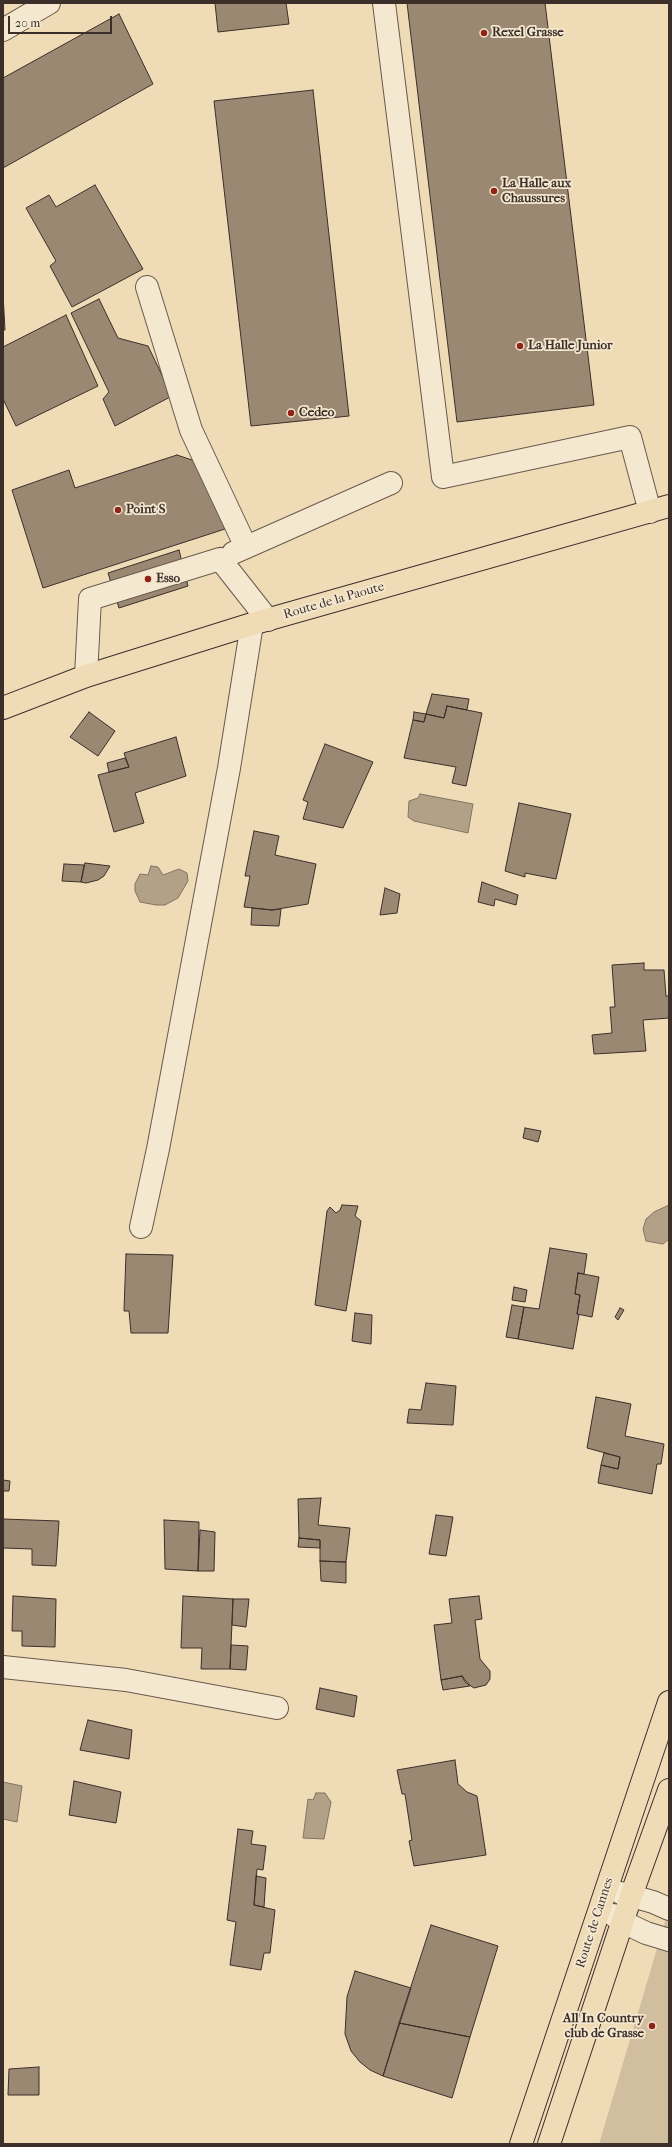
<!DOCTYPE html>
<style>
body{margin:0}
#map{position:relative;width:672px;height:2147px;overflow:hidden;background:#f0dbb7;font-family:"IM FELL French Canon",serif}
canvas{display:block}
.frame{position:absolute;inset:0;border:4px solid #3c2f2a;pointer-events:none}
.scale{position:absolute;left:8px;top:16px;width:104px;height:18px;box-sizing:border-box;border:2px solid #3c2f2a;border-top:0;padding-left:5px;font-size:12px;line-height:14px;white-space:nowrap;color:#3c2f2a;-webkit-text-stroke:3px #f5e8d0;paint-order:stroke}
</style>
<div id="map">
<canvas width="672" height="2147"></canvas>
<div class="frame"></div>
<div class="scale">20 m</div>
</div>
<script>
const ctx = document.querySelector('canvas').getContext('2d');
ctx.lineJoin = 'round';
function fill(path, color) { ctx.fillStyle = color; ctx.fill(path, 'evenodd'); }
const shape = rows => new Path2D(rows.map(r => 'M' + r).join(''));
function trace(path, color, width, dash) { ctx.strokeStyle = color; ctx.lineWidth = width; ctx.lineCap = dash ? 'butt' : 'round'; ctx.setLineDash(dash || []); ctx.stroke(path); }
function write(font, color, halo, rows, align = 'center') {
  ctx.font = font + ' "IM FELL French Canon",serif'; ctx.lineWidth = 3.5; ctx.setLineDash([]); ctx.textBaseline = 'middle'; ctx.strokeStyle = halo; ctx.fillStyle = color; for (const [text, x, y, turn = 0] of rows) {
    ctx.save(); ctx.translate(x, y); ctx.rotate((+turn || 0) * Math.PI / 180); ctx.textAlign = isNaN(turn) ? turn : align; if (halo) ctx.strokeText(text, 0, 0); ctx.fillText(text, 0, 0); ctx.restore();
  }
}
fill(shape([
 [669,1908,669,2144,599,2144]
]), '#d1be9f');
const water = shape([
 [420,794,473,804,468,833,414,821,408,817,409,801,418,798,420,794],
 [151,866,158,867,163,875,179,869,187,873,188,881,178,898,165,905,156,905,140,902,135,891,135,884,140,874,148,875,151,866],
 [669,1205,669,1239,663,1244,646,1241,643,1229,646,1219,654,1212,669,1205],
 [3,1782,22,1786,17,1822,3,1819,3,1782],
 [316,1793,325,1793,331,1802,324,1839,303,1838,308,1799,313,1800,316,1793]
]);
fill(water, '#b3a187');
trace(water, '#837362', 1);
const building = shape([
 [215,3,286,3,289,24,218,32,215,3],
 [407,3,545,3,594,405,457,422,407,3],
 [119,14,153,84,3,168,3,78,119,14],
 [313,90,349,416,251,426,214,101,313,90],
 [95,185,143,269,72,307,50,266,56,261,26,208,49,195,56,207,95,185],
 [3,294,5,330,3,330,3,294],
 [99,299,118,338,148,346,172,396,115,426,103,399,109,392,71,313,99,299],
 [66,315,98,386,16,426,3,399,3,347,66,315],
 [177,455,204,464,225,529,43,588,12,490,69,470,75,488,177,455],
 [179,550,188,586,119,608,108,573,179,550],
 [432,694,469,699,467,710,447,706,444,718,426,714,432,694],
 [447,706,482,713,466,786,452,783,456,767,404,758,413,720,424,722,426,714,444,718,447,706],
 [89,712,115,731,98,756,70,737,89,712],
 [414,712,426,714,424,722,413,720,414,712],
 [176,737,186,776,135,793,144,823,114,832,98,775,129,767,124,753,176,737],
 [325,744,373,762,343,828,303,819,308,802,303,800,325,744],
 [125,758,129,767,109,772,107,763,125,758],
 [519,803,571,814,556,879,525,873,525,877,505,871,519,803],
 [254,831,279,836,275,855,316,864,308,904,272,910,244,907,250,876,245,876,254,831],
 [85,863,110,866,104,876,98,880,86,883,81,882,85,863],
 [64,864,84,865,81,882,62,881,64,864],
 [482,882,518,895,516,905,495,899,494,906,478,902,482,882],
 [385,888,400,894,397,913,380,915,385,888],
 [252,908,272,910,281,909,279,926,251,925,252,908],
 [644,963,644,970,664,970,666,996,669,996,669,1018,643,1020,646,1051,594,1054,592,1035,612,1033,610,1007,615,1007,612,965,644,963],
 [525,1128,541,1131,538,1142,523,1138,525,1128],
 [342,1205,358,1206,355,1216,361,1221,346,1311,315,1305,327,1211,330,1207,336,1213,340,1210,342,1205],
 [550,1248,587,1254,584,1274,578,1273,575,1294,580,1295,577,1314,579,1315,573,1349,518,1339,524,1307,539,1309,550,1248],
 [126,1254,173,1255,168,1333,131,1333,129,1311,124,1311,126,1254],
 [578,1273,599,1277,592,1317,577,1314,580,1295,575,1294,578,1273],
 [514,1287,527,1290,525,1302,512,1300,514,1287],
 [512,1305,524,1307,518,1339,506,1337,512,1305],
 [620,1308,624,1310,618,1320,615,1317,620,1308],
 [355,1313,372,1315,371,1344,352,1341,355,1313],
 [426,1383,456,1386,453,1425,407,1423,409,1409,421,1410,426,1383],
 [596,1397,631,1404,625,1436,664,1444,661,1464,657,1464,652,1494,598,1483,601,1465,618,1469,620,1457,587,1448,596,1397],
 [604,1453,620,1457,618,1469,601,1465,604,1453],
 [3,1480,10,1481,9,1491,3,1491,3,1480],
 [321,1498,318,1525,350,1528,346,1562,320,1561,320,1540,299,1538,298,1499,321,1498],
 [436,1515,453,1517,446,1556,429,1554,436,1515],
 [3,1519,59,1521,56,1566,32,1565,32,1549,3,1548,3,1519],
 [164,1520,199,1522,198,1571,165,1569,164,1520],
 [200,1530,215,1532,214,1571,198,1571,200,1530],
 [299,1538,320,1540,320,1548,298,1547,299,1538],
 [320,1561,346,1562,346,1583,321,1581,320,1561],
 [13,1596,56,1599,55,1647,22,1646,22,1631,12,1631,13,1596],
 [183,1596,233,1599,230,1669,201,1669,202,1648,181,1648,183,1596],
 [479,1596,482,1619,475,1620,480,1659,490,1671,490,1679,486,1685,474,1688,465,1682,462,1676,441,1680,434,1625,452,1623,449,1599,479,1596],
 [233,1599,249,1599,246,1627,232,1625,233,1599],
 [231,1645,248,1646,246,1670,230,1669,231,1645],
 [462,1676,470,1686,443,1690,441,1680,462,1676],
 [320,1688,357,1696,354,1717,316,1709,320,1688],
 [88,1720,132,1730,129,1759,80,1750,88,1720],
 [455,1760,458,1784,467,1792,477,1796,486,1855,414,1866,409,1841,412,1840,405,1794,402,1794,397,1770,455,1760],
 [74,1781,121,1792,116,1823,69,1815,74,1781],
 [238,1829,253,1831,251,1844,266,1846,263,1870,257,1869,254,1905,275,1910,270,1953,264,1953,261,1970,230,1965,236,1922,227,1920,238,1829],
 [256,1876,266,1878,264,1907,254,1905,256,1876],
 [431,1925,498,1946,470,2037,399,2023,431,1925],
 [355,1971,411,1988,383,2076,370,2070,360,2062,351,2051,345,2034,347,1997,355,1971],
 [399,2023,470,2037,452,2098,383,2076,399,2023],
 [39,2067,39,2095,8,2095,9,2069,39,2067]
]);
fill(building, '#9a8873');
trace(building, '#3c2f2a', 1);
const minor = shape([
 [384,3,443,477,630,437,650,512],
 [3,30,49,3],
 [147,287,191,430,246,547],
 [233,553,391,483],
 [86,676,90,599,220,559,268,620],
 [141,1227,158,1149,229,768,252,624],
 [3,1667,126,1680,277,1708],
 [621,1893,653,1902,669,1909],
 [613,1915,623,1922,646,1933,669,1940]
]);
const major = shape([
 [3,708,86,676,252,624,669,506],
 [521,2144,669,1702],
 [549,2144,631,1896,669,1790]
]);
trace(minor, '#695a4d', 24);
trace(major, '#3c2f2a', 24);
trace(minor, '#f5e8d0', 22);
trace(major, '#f0dbb7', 22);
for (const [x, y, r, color] of [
 [484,33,4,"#8f2418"],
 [494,191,4,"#8f2418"],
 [520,346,4,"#8f2418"],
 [291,413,4,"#8f2418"],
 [118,510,4,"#8f2418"],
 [148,579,4,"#8f2418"],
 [652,2026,4,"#8f2418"]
]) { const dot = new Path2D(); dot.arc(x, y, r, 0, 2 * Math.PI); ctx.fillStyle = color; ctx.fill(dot); trace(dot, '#f5e8d0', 1.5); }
write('bold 13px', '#3c2f2a', '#f5e8d0', [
 ["Rexel Grasse",492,33],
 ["La Halle aux",502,184],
 ["Chaussures",502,199],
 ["La Halle Junior",528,346],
 ["Cedeo",299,413],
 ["Point S",126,510],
 ["Esso",156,579],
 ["All In Country",644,2019,"right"],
 ["club de Grasse",644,2034,"right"]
], 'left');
write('13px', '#3c2f2a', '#f5e8d0', [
 ["Route de la Paoute",334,601,-16],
 ["Route de Cannes",595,1923,-72]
]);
</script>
